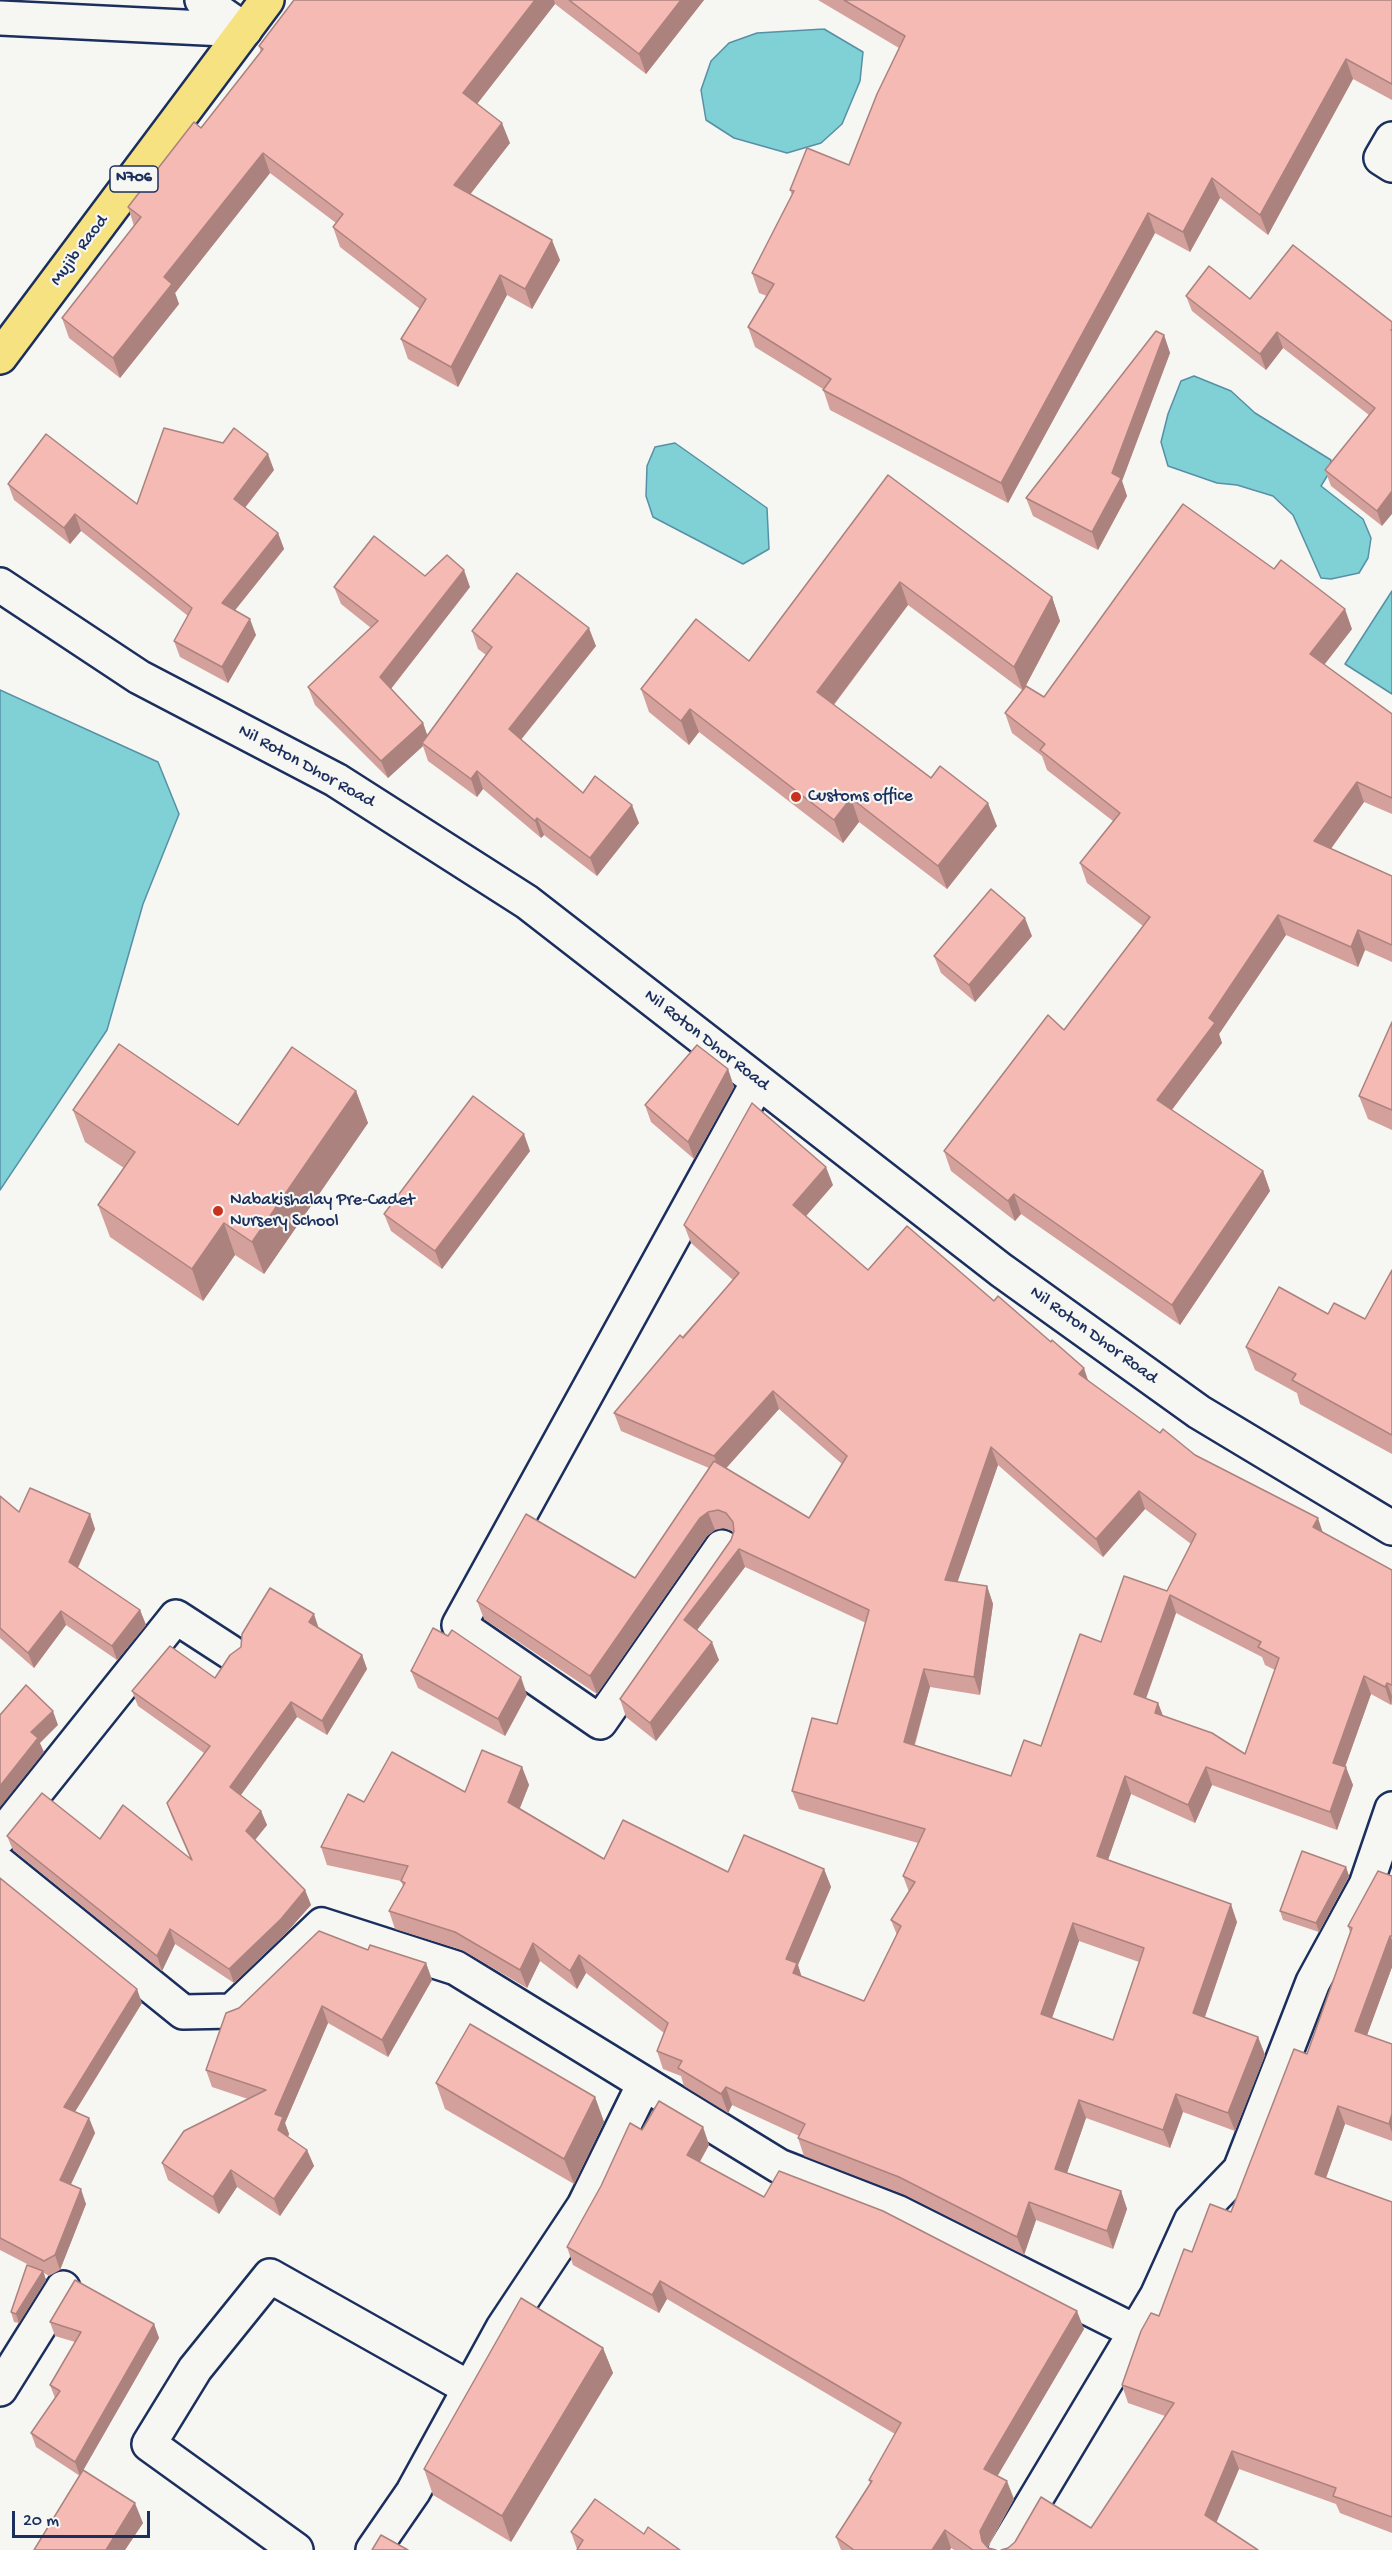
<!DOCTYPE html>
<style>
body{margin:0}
#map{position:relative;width:1392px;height:2550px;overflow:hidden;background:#f6f6f2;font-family:"Gochi Hand",sans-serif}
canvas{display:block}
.scale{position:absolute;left:12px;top:2511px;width:138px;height:27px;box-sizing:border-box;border:3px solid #1b2f5e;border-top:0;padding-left:8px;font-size:18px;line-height:21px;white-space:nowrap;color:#1b2f5e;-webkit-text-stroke:4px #f6f6f2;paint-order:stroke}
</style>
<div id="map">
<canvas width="1392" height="2550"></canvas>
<div class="scale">20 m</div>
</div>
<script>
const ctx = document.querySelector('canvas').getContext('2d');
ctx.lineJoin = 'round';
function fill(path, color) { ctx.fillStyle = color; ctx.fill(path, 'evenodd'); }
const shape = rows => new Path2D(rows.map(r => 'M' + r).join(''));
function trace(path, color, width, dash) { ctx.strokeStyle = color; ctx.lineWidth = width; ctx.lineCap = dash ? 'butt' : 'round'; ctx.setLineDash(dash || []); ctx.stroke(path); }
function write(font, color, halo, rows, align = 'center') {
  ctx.font = font + ' "Gochi Hand",sans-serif'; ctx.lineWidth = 4.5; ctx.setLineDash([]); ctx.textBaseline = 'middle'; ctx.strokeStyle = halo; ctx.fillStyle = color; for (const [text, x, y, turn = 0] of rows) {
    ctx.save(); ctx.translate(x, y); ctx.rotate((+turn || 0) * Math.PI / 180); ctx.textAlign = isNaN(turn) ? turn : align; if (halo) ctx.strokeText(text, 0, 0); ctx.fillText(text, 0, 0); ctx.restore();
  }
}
const water = shape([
 [824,29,863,52,860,81,842,124,821,143,787,153,734,138,706,120,701,90,711,61,729,43,757,33,824,29],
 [1194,376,1231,391,1255,413,1331,460,1329,473,1321,486,1363,519,1371,538,1368,558,1359,573,1331,579,1321,578,1293,515,1273,496,1237,485,1217,483,1168,466,1161,442,1168,414,1181,381,1194,376],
 [675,443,767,508,769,549,743,564,653,517,646,496,647,466,655,447,675,443],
 [1392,591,1392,694,1345,664,1392,591],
 [0,690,158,762,179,814,143,904,107,1030,0,1190,0,690]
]);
fill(water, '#7fd1d6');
trace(water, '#5790a6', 1.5);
const minor = shape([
 [202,0,245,30],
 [0,18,245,30],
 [1392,139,1381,158,1392,165],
 [0,585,139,677,336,780,527,902,1001,1270,1199,1412,1392,1528],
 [722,1547,600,1722,459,1625,758,1082],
 [0,1837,176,1617,230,1652],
 [0,1864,183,2012,232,2011,322,1925,456,1968,779,2166,897,2212,1136,2332],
 [0,2389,63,2288],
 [296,2550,149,2444,195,2369,270,2276,469,2388],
 [373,2550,413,2492,503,2328,584,2206,644,2084],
 [1005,2550,1157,2296,1191,2221,1240,2170,1313,1982,1366,1885,1392,1809]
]);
const highway = shape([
 [0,357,267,0]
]);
trace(minor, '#1b2f5e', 38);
trace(highway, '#1b2f5e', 38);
trace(minor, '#f6f6f2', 33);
trace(highway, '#f6e281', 33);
fill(shape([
 [294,0,704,0,646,74,555,4,477,104,510,143,470,194,560,260,532,309,507,295,458,387,408,359,401,339,420,309,340,247,333,227,336,223,270,173,175,293,179,304,120,378,69,338,62,318,134,226,128,207,201,128,261,52,259,46],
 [818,0,1392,0,1392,100,1353,79,1268,235,1220,198,1190,252,1155,233,1008,503,830,410,823,389,755,347,748,327,767,296,759,293,752,273,792,195,790,190,849,165,899,48],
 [1186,296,1250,299,1392,322,1382,526,1331,486,1325,470,1369,415,1283,348,1266,370,1192,311],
 [1164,335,1170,353,1122,481,1127,496,1098,550,1033,516,1026,498],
 [274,470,245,508,278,533,284,549,235,610,256,635,228,683,180,657,174,641,188,616,81,531,70,544,14,500,8,484,137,504],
 [888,475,1052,597,1060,621,1025,687,1044,697,1352,629,1324,665,1392,714,1392,814,1364,802,1331,849,1392,876,1392,962,1365,950,1358,967,1286,935,1219,1034,1222,1043,1172,1110,1263,1171,1270,1191,1180,1325,1021,1214,1015,1221,951,1171,944,1151,1064,1030,1143,926,1087,883,1080,863,1113,821,1047,770,1042,756,1012,733,1005,713,1022,690,908,605,834,705,997,826,947,889,859,822,843,843,699,732,689,745,649,712,641,689,749,661],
 [425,576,470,587,391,689,423,723,427,735,486,655,478,649,472,631,596,646,521,739,583,793,639,823,597,876,544,835,541,838,483,789,477,797,428,761,423,746,388,778,315,705,308,687,371,628,341,604,334,587],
 [1032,936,975,1002,941,973,934,956],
 [1392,1022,1392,1130,1368,1119,1359,1096],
 [728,1069,734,1087,694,1159,651,1122,645,1105],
 [356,1091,368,1123,264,1274,235,1255,203,1301,110,1237,98,1205,124,1168,85,1142,73,1110,238,1125],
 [530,1151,442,1269,391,1231,384,1214],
 [833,1185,806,1216,868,1270,994,1301,1088,1381,1160,1433,1323,1533,1392,1570,1392,1704,1391,1705,1371,1694,1345,1767,1353,1785,1337,1830,1212,1785,1195,1823,1131,1794,1108,1860,1237,1922,1205,2017,1258,2037,1265,2055,1235,2131,1183,2112,1170,2148,1086,2118,1067,2173,1121,2191,1127,2209,1113,2249,1036,2220,1024,2255,905,2195,804,2156,798,2138,799,2136,732,2105,728,2113,684,2086,681,2076,663,2069,657,2051,664,2033,586,1973,577,1989,540,1961,527,1988,462,1950,395,1929,389,1911,403,1886,401,1881,327,1865,321,1847,364,1802,465,1792,522,1767,529,1785,520,1808,604,1859,728,1872,824,1869,831,1887,798,1965,801,1976,864,2001,897,1935,891,1920,909,1892,903,1876,918,1843,799,1809,792,1791,837,1724,866,1623,745,1567,697,1630,719,1660,656,1741,626,1717,620,1699,731,1540,733,1533,732,1531,724,1528,715,1530,707,1536,597,1694,484,1619,477,1601,635,1578,709,1468,621,1431,614,1413,733,1280,691,1243,684,1225],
 [779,1409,842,1464,809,1518,726,1468],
 [998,1465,1103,1557,1145,1509,1191,1544,1167,1591,1041,1746,1011,1776,915,1745,930,1687,980,1695,993,1604,987,1586,957,1582],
 [1176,1613,1262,1657,1265,1665,1275,1670,1245,1754,1163,1716,1158,1703,1146,1699],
 [1079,1941,1139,1962,1113,2040,1052,2018],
 [1392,1270,1392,1454,1300,1404,1297,1393,1255,1370,1246,1347,1328,1314,1365,1319],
 [0,1496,19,1512,90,1514,95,1529,78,1568,140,1610,146,1625,117,1660,66,1625,34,1668,0,1638],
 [319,1628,362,1655,367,1669,327,1735,297,1717,240,1795,261,1811,267,1825,255,1840,305,1890,311,1905,286,1933,234,1983,175,1944,162,1971,13,1850,7,1836,100,1839,190,1858,172,1817,167,1803,204,1753,138,1706,132,1691,215,1678],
 [411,1671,527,1695,505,1736,418,1688],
 [1346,1867,1349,1876,1319,1932,1283,1920,1280,1911],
 [1392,1876,1392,1967,1367,2035,1392,2044,1392,2141,1345,2124,1326,2178,1392,2202,1392,2533,1340,2513,1336,2504,1239,2469,1216,2522,1091,2528,1165,2416,1128,2403,1122,2385,1192,2252,1231,2212,1307,2054,1350,1932,1348,1926],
 [0,1878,142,2003,75,2112,89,2118,95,2133,70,2185,86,2204,60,2270,49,2276,44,2273,46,2280,19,2323,14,2322,11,2312,31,2266,0,2250],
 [368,1950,426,1963,432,1980,388,2057,328,2023,285,2123,289,2134,288,2137,307,2150,314,2166,280,2216,237,2187,219,2214,168,2180,162,2163,248,2099,212,2087,206,2070],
 [436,2083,595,2097,604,2122,574,2184,445,2109],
 [703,2127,709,2145,700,2162,764,2197,1084,2329,997,2476,1014,2499,988,2547,996,2550,954,2550,951,2548,950,2550,841,2550,836,2537,870,2483,869,2480,895,2434,667,2299,659,2313,573,2265,567,2247,642,2130],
 [50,2322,154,2324,159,2338,83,2470,143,2523,125,2550,34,2550,80,2476,36,2447,31,2433,55,2398,50,2385,75,2342,55,2336],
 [603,2348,613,2373,511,2542,433,2495,424,2469],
 [571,2532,644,2534,577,2549]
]), '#d4a09b');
fill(shape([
 [535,0,554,0,555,4,470,113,463,93],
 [681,0,704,0,646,74,639,54],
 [1346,59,1353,79,1268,235,1260,215],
 [502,123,510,143,462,205,454,185],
 [263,153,270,173,175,293,179,304,120,378,113,358,164,277],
 [1212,178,1220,198,1190,252,1183,232],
 [1148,213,1155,233,1008,503,1001,483],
 [552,240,560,260,532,309,525,289],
 [500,275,507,295,458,387,451,367],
 [1277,332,1283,348,1266,370,1260,354],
 [1164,335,1170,353,1122,481,1127,496,1098,550,1092,532,1112,473],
 [268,454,274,470,239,515,234,499],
 [1392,491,1392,514,1382,526,1377,511],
 [75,514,81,531,70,544,64,528],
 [278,533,284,549,228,619,222,603],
 [464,570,470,587,386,695,380,677],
 [900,582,908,605,825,716,817,692],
 [1052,597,1060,621,1023,691,1014,667],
 [1345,609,1352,629,1317,674,1310,654],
 [250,619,256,635,228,683,222,667],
 [589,628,596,646,516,746,509,729],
 [690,709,699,732,689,745,681,721],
 [423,723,429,740,422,743,423,746,388,778,381,761],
 [477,771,483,789,477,797,471,779],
 [1357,782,1364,802,1322,861,1314,841],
 [851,798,859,822,843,843,834,820],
 [988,803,997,826,947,889,938,866],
 [632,805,639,823,597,876,590,858],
 [537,818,544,835,541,838,535,821],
 [1278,915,1286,935,1219,1034,1222,1043,1164,1120,1157,1100,1209,1018],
 [1025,918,1032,936,975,1002,969,985],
 [1358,930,1365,950,1358,967,1351,947],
 [728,1069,734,1087,694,1159,688,1142],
 [356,1091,368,1123,264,1274,252,1242],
 [524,1134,530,1151,442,1269,435,1251],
 [826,1167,833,1185,800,1223,793,1205],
 [1263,1171,1270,1191,1180,1325,1172,1305],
 [1014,1194,1021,1214,1015,1221,1008,1201],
 [224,1223,235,1255,203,1301,192,1269],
 [1084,1368,1090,1386,1079,1374],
 [773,1391,779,1409,721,1474,714,1456],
 [991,1447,998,1465,952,1598,945,1580],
 [1139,1491,1145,1509,1103,1557,1096,1539],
 [708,1512,715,1530,707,1536,597,1694,590,1676,700,1518],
 [90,1514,95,1529,74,1576,69,1562],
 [1318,1518,1324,1536,1313,1527],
 [739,1549,745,1567,691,1638,684,1620],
 [987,1586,993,1604,980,1695,974,1677],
 [1170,1595,1176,1613,1141,1712,1134,1694],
 [140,1610,146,1625,117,1660,112,1646],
 [61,1611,66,1625,34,1668,28,1653],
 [314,1614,319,1629,309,1622],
 [712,1642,719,1660,656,1741,650,1723],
 [362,1655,367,1669,327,1735,322,1721],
 [924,1669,930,1687,910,1760,904,1742],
 [1364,1676,1371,1694,1340,1781,1333,1763],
 [521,1677,527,1695,505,1736,498,1719],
 [1387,1683,1392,1696,1391,1705,1385,1687],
 [291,1702,297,1717,236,1802,230,1787],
 [1158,1703,1165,1721,1155,1713],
 [53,1711,58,1725,40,1743,44,1752,0,1807,0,1786,31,1732],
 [522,1767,529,1785,515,1820,508,1802],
 [1206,1767,1212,1785,1195,1823,1188,1805],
 [1346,1767,1353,1785,1337,1830,1330,1812],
 [1125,1776,1131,1794,1103,1874,1097,1856],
 [261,1811,267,1825,251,1845,246,1831],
 [1346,1867,1349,1876,1319,1932,1316,1923],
 [824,1869,831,1887,798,1965,803,1981,799,1991,786,1959],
 [305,1890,311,1905,286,1933,234,1983,229,1969],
 [1231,1904,1237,1922,1200,2031,1193,2013],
 [1073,1923,1079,1941,1047,2032,1041,2014],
 [170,1929,175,1944,162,1971,157,1956],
 [1390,1936,1392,1940,1392,1967,1362,2049,1355,2031],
 [533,1943,540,1961,527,1988,520,1970],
 [579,1955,586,1973,577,1989,570,1971],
 [426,1963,432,1980,388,2057,382,2040],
 [137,1989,142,2003,69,2121,64,2107],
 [322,2006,328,2023,285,2123,289,2134,284,2147,278,2130,275,2114],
 [1258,2037,1265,2055,1235,2131,1228,2113],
 [726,2087,732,2105,728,2113,721,2094],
 [1176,2094,1183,2112,1170,2148,1163,2130],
 [595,2097,604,2122,574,2184,564,2159],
 [1079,2100,1086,2118,1062,2187,1055,2169],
 [1338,2106,1345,2124,1321,2192,1315,2174],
 [1392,2114,1392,2133,1389,2124],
 [89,2118,95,2133,66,2195,60,2180],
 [703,2127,709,2145,693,2173,687,2155],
 [307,2150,314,2166,280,2216,274,2199],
 [231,2170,237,2187,219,2214,213,2197],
 [81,2189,86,2204,60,2270,55,2255],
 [1121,2191,1127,2209,1113,2249,1107,2231],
 [1029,2202,1036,2220,1024,2255,1017,2237],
 [43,2271,46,2280,19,2323,16,2314],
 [660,2281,667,2299,659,2313,652,2295],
 [1077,2311,1084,2329,991,2487,984,2469],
 [154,2324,159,2338,80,2476,75,2462],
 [603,2348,613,2373,511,2542,502,2516],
 [1232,2451,1239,2469,1212,2533,1205,2515],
 [1007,2481,1014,2499,986,2549,982,2541,980,2531],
 [135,2503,143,2523,125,2550,106,2550],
 [945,2530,951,2548,950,2550,932,2550]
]), '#ac827e');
const building = shape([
 [294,0,535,0,463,93,502,123,454,185,552,240,525,289,500,275,451,367,401,339,426,299,333,227,343,214,263,153,164,277,172,284,113,358,62,318,141,217,128,207,194,122,201,128,263,49,259,46,294,0],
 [569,0,681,0,639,54,569,0],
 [844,0,1392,0,1392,84,1346,59,1260,215,1212,178,1183,232,1148,213,1001,483,823,390,831,379,748,327,774,284,752,273,794,191,790,190,807,148,849,165,877,94,905,36,844,0],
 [1293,245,1392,322,1392,329,1391,330,1392,331,1392,491,1377,511,1325,470,1375,408,1277,332,1260,354,1186,296,1209,266,1250,299,1293,245],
 [1156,331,1164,335,1112,473,1121,478,1092,532,1026,498,1156,331],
 [164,428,223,443,234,428,268,454,234,499,278,533,222,603,250,619,222,667,174,641,192,608,75,514,64,528,8,484,46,434,137,504,164,428],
 [888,475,1052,597,1014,667,900,582,817,692,931,778,940,766,988,803,938,866,851,798,834,820,690,709,681,721,641,689,696,619,749,661,888,475],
 [1183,504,1274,569,1281,560,1345,609,1310,654,1392,714,1392,798,1357,782,1314,841,1392,876,1392,945,1358,930,1351,947,1278,915,1209,1018,1215,1023,1157,1100,1263,1171,1172,1305,1014,1194,1008,1201,944,1151,1048,1015,1064,1030,1150,917,1080,863,1120,813,1040,750,1045,744,1005,713,1026,686,1044,697,1183,504],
 [374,536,425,576,447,555,464,570,380,677,423,723,381,761,308,687,378,621,334,587,374,536],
 [517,573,589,628,509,729,583,793,595,776,632,805,590,858,537,818,535,821,477,771,471,779,422,743,492,647,472,631,517,573],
 [991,889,1025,918,969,985,934,956,991,889],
 [1392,1022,1392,1110,1359,1096,1392,1022],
 [119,1044,238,1125,292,1047,356,1091,252,1242,224,1223,192,1269,98,1205,135,1152,73,1110,119,1044],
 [697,1045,728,1069,688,1142,645,1105,697,1045],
 [473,1096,524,1134,435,1251,384,1214,473,1096],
 [752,1103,826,1167,793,1205,868,1270,907,1226,994,1301,998,1296,1051,1342,1052,1340,1084,1368,1079,1374,1160,1433,1163,1429,1195,1455,1318,1518,1313,1527,1392,1570,1392,1685,1387,1683,1385,1687,1364,1676,1333,1763,1346,1767,1330,1812,1206,1767,1188,1805,1125,1776,1097,1856,1231,1904,1193,2013,1258,2037,1228,2113,1176,2094,1163,2130,1079,2100,1055,2169,1121,2191,1107,2231,1029,2202,1017,2237,899,2177,798,2138,805,2124,726,2087,721,2094,678,2068,682,2061,657,2051,668,2023,579,1955,570,1971,533,1943,520,1970,455,1932,389,1911,405,1883,401,1881,408,1866,321,1847,348,1794,364,1802,392,1752,465,1792,482,1750,522,1767,508,1802,604,1859,623,1820,728,1872,744,1835,824,1869,786,1959,797,1963,793,1973,864,2001,901,1926,891,1920,915,1882,903,1876,925,1829,792,1791,812,1718,837,1724,869,1610,739,1549,684,1620,712,1642,650,1723,620,1699,731,1540,734,1531,733,1522,726,1513,718,1510,708,1512,700,1518,590,1676,477,1601,526,1514,635,1578,714,1461,809,1518,847,1456,773,1391,714,1456,614,1413,680,1335,683,1338,739,1273,684,1225,752,1103],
 [991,1447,1096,1539,1139,1491,1196,1534,1167,1591,1124,1576,1101,1642,1080,1634,1041,1746,1024,1740,1011,1776,904,1742,924,1669,974,1677,987,1586,945,1580,991,1447],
 [1170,1595,1261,1642,1258,1647,1279,1658,1245,1754,1212,1733,1155,1713,1158,1703,1134,1694,1170,1595],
 [1073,1923,1144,1948,1113,2040,1041,2014,1073,1923],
 [1392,1270,1392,1435,1292,1380,1296,1374,1246,1347,1279,1287,1328,1314,1334,1303,1365,1319,1392,1270],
 [30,1488,90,1514,69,1562,140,1610,112,1646,61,1611,28,1653,0,1628,0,1496,19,1512,30,1488],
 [270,1588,314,1614,309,1622,362,1655,322,1721,291,1702,230,1787,261,1811,246,1831,305,1890,281,1919,229,1969,170,1929,157,1956,7,1836,42,1793,100,1839,123,1805,192,1860,167,1803,210,1746,132,1691,170,1646,215,1678,230,1655,241,1647,242,1634,270,1588],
 [433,1628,448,1636,452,1630,521,1677,498,1719,411,1671,433,1628],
 [26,1685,53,1711,31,1732,38,1738,0,1786,0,1715,26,1685],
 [1302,1851,1346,1867,1316,1923,1280,1911,1302,1851],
 [1378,1871,1392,1876,1392,1936,1390,1936,1355,2031,1392,2044,1392,2114,1389,2124,1338,2106,1315,2174,1392,2202,1392,2517,1333,2496,1336,2488,1232,2451,1205,2515,1258,2550,1001,2550,1008,2548,1015,2542,1041,2497,1091,2528,1174,2403,1122,2385,1141,2331,1151,2313,1159,2316,1184,2249,1192,2252,1210,2204,1231,2212,1294,2049,1307,2054,1352,1928,1348,1926,1378,1871],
 [0,1878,137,1989,64,2107,89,2118,60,2180,81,2189,55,2255,44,2261,0,2238,0,1878],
 [319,1931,368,1950,370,1945,426,1963,382,2040,322,2006,275,2114,283,2117,278,2130,307,2150,274,2199,231,2170,213,2197,162,2163,184,2131,266,2090,206,2070,226,2013,239,2008,319,1931],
 [470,2024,595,2097,564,2159,436,2083,470,2024],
 [659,2101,703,2127,687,2155,764,2197,779,2171,883,2211,1077,2311,984,2469,1007,2481,980,2531,982,2541,988,2548,996,2550,973,2550,945,2530,932,2550,854,2550,836,2537,872,2481,869,2480,901,2423,660,2281,652,2295,567,2247,601,2186,630,2123,642,2130,659,2101],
 [27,2265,43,2271,16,2314,11,2312,27,2265],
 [75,2280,154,2324,75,2462,31,2433,60,2391,50,2385,81,2332,50,2322,75,2280],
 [521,2298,603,2348,502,2516,424,2469,521,2298],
 [83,2470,135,2503,106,2550,34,2550,83,2470],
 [595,2499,644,2534,648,2527,680,2550,577,2550,583,2540,571,2532,595,2499],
 [381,2535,408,2550,372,2550,381,2535]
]);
fill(building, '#f6bab4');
trace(building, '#ac827e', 1.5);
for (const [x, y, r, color] of [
 [796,797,6,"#c8321e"],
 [218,1211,6,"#c8321e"]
]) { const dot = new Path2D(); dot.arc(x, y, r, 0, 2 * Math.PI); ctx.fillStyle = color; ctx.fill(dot); trace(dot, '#f6f6f2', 2); }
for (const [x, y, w] of [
 [134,179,48]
]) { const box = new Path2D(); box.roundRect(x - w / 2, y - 13, w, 26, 4.5); ctx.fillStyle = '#f6f6f2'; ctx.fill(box); trace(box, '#1b2f5e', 1.5); }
write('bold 16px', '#1b2f5e', null, [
 ["N706",134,179]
]);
write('18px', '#1b2f5e', '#f6f6f2', [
 ["Mujib Raod",80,251,-53],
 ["Nil Roton Dhor Road",306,767,29],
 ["Nil Roton Dhor Road",706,1041,38],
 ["Nil Roton Dhor Road",1093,1336,36]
]);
write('18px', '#1b2f5e', '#f6f6f2', [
 ["Customs office",808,797],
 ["Nabakishalay Pre-Cadet",230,1201],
 ["Nursery School",230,1222]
], 'left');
</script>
